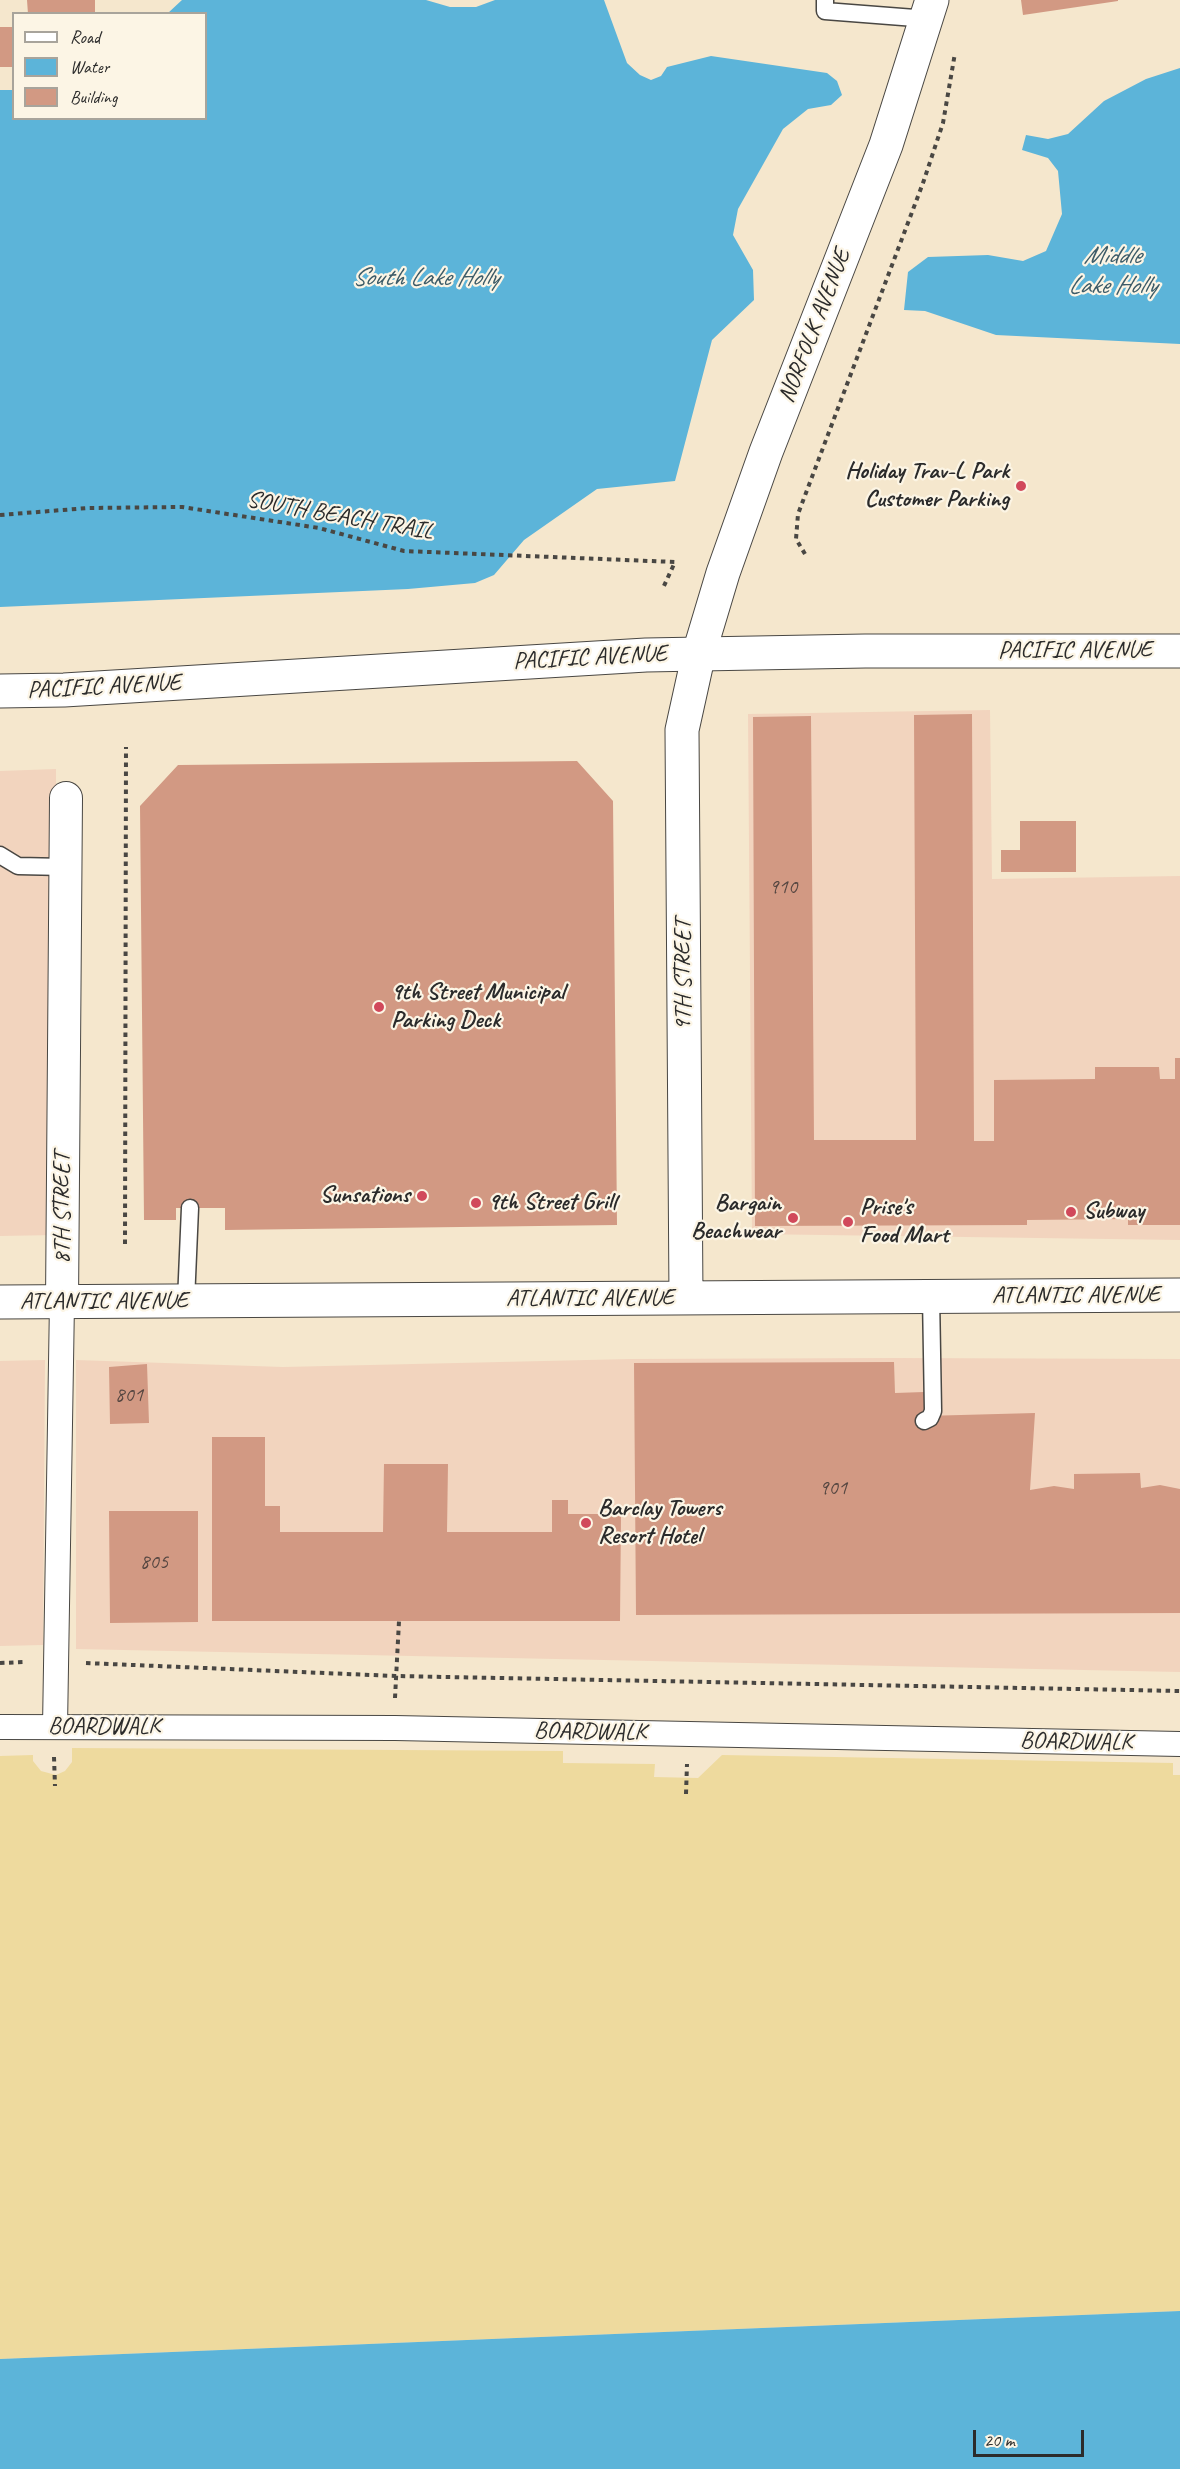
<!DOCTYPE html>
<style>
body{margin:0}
#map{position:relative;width:1180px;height:2469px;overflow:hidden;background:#f5e7cd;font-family:Caveat,sans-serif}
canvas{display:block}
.legend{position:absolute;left:12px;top:12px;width:195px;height:108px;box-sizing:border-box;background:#fcf5e5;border:2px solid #a8a49b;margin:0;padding:8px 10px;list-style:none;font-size:18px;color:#2b2b2b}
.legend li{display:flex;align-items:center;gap:12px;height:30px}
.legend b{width:30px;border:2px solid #a8a49b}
.scale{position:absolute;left:973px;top:2430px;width:111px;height:27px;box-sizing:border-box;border:3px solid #2b2b2b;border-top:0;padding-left:8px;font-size:18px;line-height:21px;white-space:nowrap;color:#2b2b2b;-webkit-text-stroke:4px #fcf5e5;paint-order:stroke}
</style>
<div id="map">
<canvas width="1180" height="2469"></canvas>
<ul class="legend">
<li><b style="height:8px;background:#fff"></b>Road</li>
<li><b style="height:16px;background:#5cb4d9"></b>Water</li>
<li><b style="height:16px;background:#d29983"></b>Building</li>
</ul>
<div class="scale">20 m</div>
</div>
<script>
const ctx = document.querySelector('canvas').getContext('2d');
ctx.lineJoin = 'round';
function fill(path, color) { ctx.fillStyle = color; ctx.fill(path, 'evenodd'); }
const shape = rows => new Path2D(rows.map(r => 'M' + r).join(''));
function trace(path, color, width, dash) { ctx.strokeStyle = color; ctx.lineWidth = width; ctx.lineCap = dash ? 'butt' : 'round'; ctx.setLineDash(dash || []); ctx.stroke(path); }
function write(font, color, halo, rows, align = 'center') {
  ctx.font = font + ' Caveat,sans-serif'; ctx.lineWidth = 4.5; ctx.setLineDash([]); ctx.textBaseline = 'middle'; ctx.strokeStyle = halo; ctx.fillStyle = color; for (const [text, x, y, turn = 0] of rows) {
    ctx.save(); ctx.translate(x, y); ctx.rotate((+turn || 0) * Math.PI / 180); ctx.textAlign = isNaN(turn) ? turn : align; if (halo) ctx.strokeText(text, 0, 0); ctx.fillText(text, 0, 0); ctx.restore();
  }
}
fill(shape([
 [990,710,992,879,1180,876,1180,1240,752,1234,748,714],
 [56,769,56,1235,0,1236,0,771],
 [892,1358,1180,1359,1180,1672,76,1649,76,1360,283,1367,631,1359],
 [45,1360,43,1645,0,1646,0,1361]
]), '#f2d4be');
fill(shape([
 [72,1748,563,1751,563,1763,655,1764,654,1777,698,1778,722,1755,1173,1763,1173,1775,1180,1775,1180,2311,0,2359,0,1756,33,1755,33,1761,41,1771,56,1775,65,1771,72,1762]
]), '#eeda9e');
fill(shape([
 [182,0,426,0,450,7,476,7,495,0,604,0,627,63,640,75,651,80,661,76,667,67,711,56,827,73,837,81,842,95,831,105,808,109,783,129,738,209,733,235,753,270,754,300,712,340,675,481,597,489,524,540,494,575,475,583,408,589,0,607,0,90,13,90,14,118,206,118,206,14,168,13],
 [1180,68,1180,344,996,335,925,311,904,310,908,272,928,257,988,255,1023,261,1046,251,1062,214,1058,171,1048,158,1022,150,1026,135,1048,139,1068,134,1104,101,1146,79],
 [1180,2311,1180,2469,0,2469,0,2359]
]), '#5cb4d9');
fill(shape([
 [27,0,95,0,95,14,28,14],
 [1021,0,1118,0,1118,1,1023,15],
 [0,27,14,27,14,67,0,67],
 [972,714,974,1141,994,1141,994,1080,1095,1079,1095,1067,1159,1067,1160,1079,1175,1079,1175,1058,1180,1058,1180,1225,1128,1225,1128,1219,1027,1220,1027,1225,755,1226,753,717,811,716,814,1140,916,1140,914,715],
 [577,761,613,801,617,1225,225,1230,225,1208,176,1208,176,1220,144,1220,140,806,178,765],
 [1020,821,1076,821,1076,872,1001,872,1001,850,1020,850],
 [894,1362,895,1393,924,1392,924,1416,1035,1413,1030,1490,1054,1486,1074,1489,1074,1474,1140,1473,1141,1488,1160,1485,1180,1489,1180,1613,636,1615,634,1363],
 [147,1364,149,1423,110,1424,109,1367],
 [212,1437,265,1437,265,1506,280,1506,280,1532,383,1532,384,1464,448,1464,447,1532,552,1532,552,1500,568,1500,568,1514,621,1514,620,1621,212,1621],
 [109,1511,198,1511,198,1622,110,1623]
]), '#d29983');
const service = shape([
 [825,0,825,11,928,19],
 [0,855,18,866,65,867],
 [186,1301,190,1208],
 [924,1421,930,1418,933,1411,931,1296]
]);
const pedestrian = shape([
 [0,1727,395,1728,1180,1744],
 [55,1727,62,1302]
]);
const minor = shape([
 [62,1302,66,798]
]);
const secondary = shape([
 [686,1298,682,730,699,653,723,573,766,452,886,145,932,0],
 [0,1302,1180,1295]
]);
const trunk = shape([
 [0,691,64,690,646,655,865,651,1180,651]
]);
trace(service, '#494743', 19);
trace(pedestrian, '#494743', 26);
trace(minor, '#494743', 34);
trace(secondary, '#494743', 35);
trace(trunk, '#494743', 35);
trace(shape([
 [0,515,88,508,182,507,319,528,404,551,675,562,663,588],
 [805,554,796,539,798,514,923,183,943,123,955,53],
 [125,1244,126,747],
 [0,1663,25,1662],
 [86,1663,395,1676,1180,1691],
 [395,1698,399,1621],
 [54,1757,55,1786],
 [686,1794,687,1764]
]), '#494743', 4, [4.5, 4.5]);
trace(service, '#fff', 16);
trace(pedestrian, '#fff', 24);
trace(minor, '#fff', 32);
trace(secondary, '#fff', 33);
trace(trunk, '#fff', 33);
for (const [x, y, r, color] of [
 [1021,486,6,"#d1495b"],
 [379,1007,6,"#d1495b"],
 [422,1196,6,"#d1495b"],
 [476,1203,6,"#d1495b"],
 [1071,1212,6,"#d1495b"],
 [793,1218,6,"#d1495b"],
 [848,1222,6,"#d1495b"],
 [586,1523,6,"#d1495b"]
]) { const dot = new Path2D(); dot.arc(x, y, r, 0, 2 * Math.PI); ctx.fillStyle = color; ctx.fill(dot); trace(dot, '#fcf5e5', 2); }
write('21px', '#554641', null, [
 ["910",783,887],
 ["801",129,1395],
 ["901",833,1488],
 ["805",154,1562]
]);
write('24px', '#2b2b2b', '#fcf5e5', [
 ["NORFOLK AVENUE",815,326,-69],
 ["SOUTH BEACH TRAIL",340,516,10],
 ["PACIFIC AVENUE",1075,651],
 ["PACIFIC AVENUE",590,658,-3],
 ["PACIFIC AVENUE",104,687,-3],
 ["9TH STREET",684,975,-90],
 ["8TH STREET",63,1208,-90],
 ["ATLANTIC AVENUE",1076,1296],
 ["ATLANTIC AVENUE",590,1299],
 ["ATLANTIC AVENUE",104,1302],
 ["BOARDWALK",104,1727],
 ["BOARDWALK",590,1732,1],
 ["BOARDWALK",1076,1742,1]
]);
write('bold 24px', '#2b2b2b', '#fcf5e5', [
 ["Holiday Trav-L Park",1009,472,"right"],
 ["Customer Parking",1009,500,"right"],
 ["9th Street Municipal",391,993],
 ["Parking Deck",391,1021],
 ["Sunsations",410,1196,"right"],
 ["9th Street Grill",488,1203],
 ["Bargain",781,1204,"right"],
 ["Beachwear",781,1232,"right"],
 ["Prise's",860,1208],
 ["Food Mart",860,1236],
 ["Subway",1083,1212],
 ["Barclay Towers",598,1509],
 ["Resort Hotel",598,1537]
], 'left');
write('italic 26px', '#3c5b68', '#fcf5e5', [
 ["Middle",1112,256],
 ["Lake Holly",1112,286],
 ["South Lake Holly",425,278]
]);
</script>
